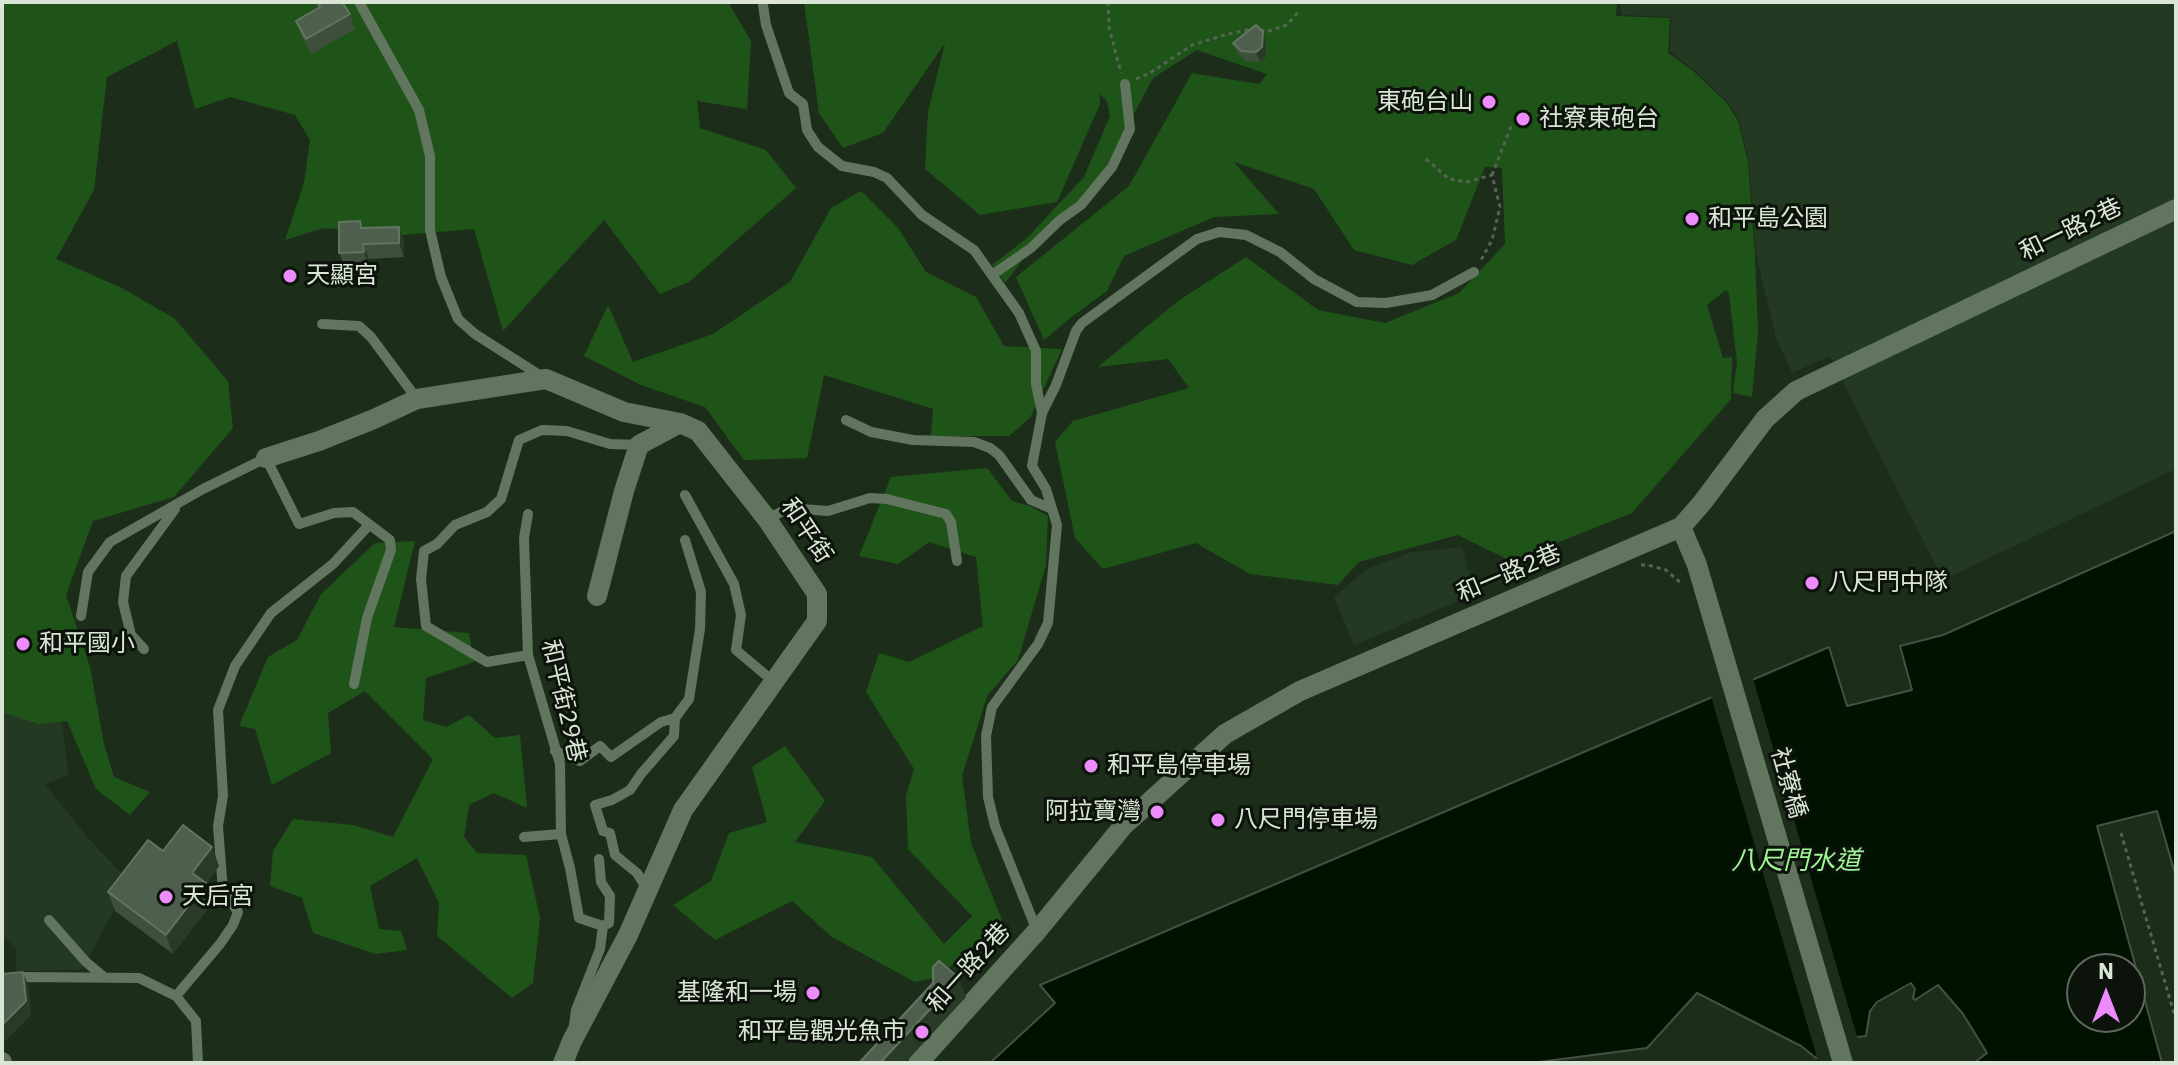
<!DOCTYPE html>
<meta charset="utf-8">
<style>
body{margin:0}
#map{position:relative;width:2178px;height:1065px;overflow:hidden;background:#1c2d1a;font-family:"IBM Plex Sans",sans-serif}
canvas{display:block}
.frame{position:absolute;inset:0;border:4px solid #dae5d8;pointer-events:none}
.north{position:absolute;left:2066px;top:953px;width:80px;height:80px;box-sizing:border-box;background:#0c130b;border:2px solid #5e675d;border-radius:50%;rotate:0deg;font-size:22px;font-weight:700;line-height:32px;text-align:center;color:#dae5d8}
.north::after{content:'';display:block;margin:auto;width:28px;height:36px;background:#ec8cfb;clip-path:polygon(50% 0,100% 100%,50% 72%,0 100%)}
</style>
<div id="map">
<canvas width="2178" height="1065"></canvas>
<div class="frame"></div>
<div class="north">N</div>
</div>
<script>
const ctx = document.querySelector('canvas').getContext('2d');
ctx.lineJoin = 'round';
function fill(path, color) { ctx.fillStyle = color; ctx.fill(path, 'evenodd'); }
const shape = rows => new Path2D(rows.map(r => 'M' + r).join(''));
function trace(path, color, width, dash) { ctx.strokeStyle = color; ctx.lineWidth = width; ctx.lineCap = dash ? 'butt' : 'round'; ctx.setLineDash(dash || []); ctx.stroke(path); }
function write(font, color, halo, rows, align = 'center') {
  ctx.font = font + ' "IBM Plex Sans","Noto Sans TC",sans-serif'; ctx.lineWidth = 6; ctx.setLineDash([]); ctx.textBaseline = 'middle'; ctx.strokeStyle = halo; ctx.fillStyle = color; for (const [text, x, y, turn = 0] of rows) {
    ctx.save(); ctx.translate(x, y); ctx.rotate((+turn || 0) * Math.PI / 180); ctx.textAlign = isNaN(turn) ? turn : align; if (halo) ctx.strokeText(text, 0, 0); ctx.fillText(text, 0, 0); ctx.restore();
  }
}
fill(shape([
 [1619,2,2176,2,2176,469,1943,580,1830,356,1792,373,1776,338,1756,255,1749,162,1739,120,1727,101,1694,70,1670,52,1671,17,1622,15],
 [2,387,24,565,62,722,69,775,45,784,88,838,132,884,114,910,91,954,80,970,16,971,16,948,2,936],
 [1462,547,1475,594,1354,645,1334,597,1367,569,1412,552]
]), '#233921');
fill(shape([
 [2,2,728,2,751,41,747,109,697,101,700,128,766,150,796,188,689,282,660,294,604,220,503,331,474,229,403,235,324,228,285,240,304,183,310,140,295,115,230,97,195,109,177,41,107,77,94,190,56,259,122,288,174,318,228,381,233,428,174,497,93,521,66,595,90,667,104,744,114,777,150,792,130,815,96,789,67,721,39,724,2,712],
 [804,2,1617,2,1616,16,1670,18,1668,53,1691,69,1727,103,1738,121,1748,162,1755,255,1758,332,1752,397,1733,393,1737,362,1729,294,1726,290,1707,305,1723,358,1732,357,1731,399,1632,513,1511,561,1458,535,1359,562,1338,585,1250,574,1196,543,1103,569,1075,538,1055,442,1073,421,1189,388,1168,359,1098,367,1178,301,1246,257,1318,310,1385,323,1459,293,1505,244,1502,168,1485,167,1456,240,1412,265,1354,250,1314,189,1234,162,1279,214,1214,217,1124,256,1107,291,1070,318,1044,340,1016,277,1129,186,1192,73,1259,84,1267,74,1197,50,1153,78,1089,198,1024,258,1005,283,992,265,1026,239,1084,177,1110,116,1107,101,1100,94,1100,104,1057,202,980,215,925,169,928,112,945,43,883,133,843,148,819,113],
 [861,191,898,228,926,272,976,297,1004,346,1062,349,1030,418,1009,436,931,436,933,409,824,375,807,458,744,460,705,407,641,385,584,356,608,305,633,362,713,334,790,282,831,208],
 [987,468,1012,501,1030,506,1048,516,1046,565,1018,660,987,696,962,776,971,843,1002,920,939,977,915,982,832,937,792,901,715,940,673,905,711,881,729,833,767,822,752,767,785,746,825,801,795,842,872,857,944,944,972,916,908,849,906,796,914,769,866,692,879,653,909,662,983,626,976,557,929,542,898,564,859,556,891,477],
 [415,541,394,627,469,633,474,662,426,678,423,720,446,727,469,715,495,738,520,735,527,808,494,793,469,805,464,837,477,853,526,855,540,918,533,983,512,998,437,936,439,903,417,858,370,886,379,929,401,931,407,950,375,954,313,933,302,898,270,886,273,851,293,819,353,825,393,837,433,759,365,691,328,713,331,753,272,785,255,729,239,726,268,657,297,640,321,594,375,543]
]), '#1f5419');
const water = shape([
 [2176,531,2176,877,2157,811,2097,826,2162,1063,1974,1063,1987,1053,1963,1014,1938,985,1915,1000,1913,998,1915,989,1911,983,1877,1002,1870,1011,1866,1036,1847,1038,1835,1050,1816,1058,1801,1046,1697,993,1647,1048,1531,1063,990,1063,1055,1003,1040,985,1829,647,1847,706,1912,690,1900,646,1943,635,2176,531],
 [2082,969,2130,969,2130,1017,2082,1017,2082,969]
]);
fill(water, '#011201');
trace(water, '#425142', 2);
fill(shape([
 [1752,675,1858,1040,1849,1042,1838,1053,1818,1061,1710,693]
]), '#1c2d1a');
trace(shape([
 [1108,2,1109,27,1121,73],
 [1260,30,1269,31,1287,25,1298,12],
 [1136,79,1150,73,1192,45,1228,34,1252,29],
 [1426,159,1449,179,1467,182,1492,175,1500,207,1492,240,1480,262],
 [1492,175,1512,124],
 [1641,565,1648,565,1666,570,1683,585],
 [2121,833,2176,1020]
]), '#556453', 3, [4, 4]);
trace(shape([
 [359,2,419,110,430,156,430,230,441,277,458,319,475,334,544,378],
 [763,5,766,25,789,93,803,104,807,130,818,147,842,166,874,172,887,178,922,215,974,250,1019,313,1036,351,1036,384,1042,413],
 [992,275,1031,248,1060,220,1081,205,1112,167,1130,129,1125,84],
 [322,324,359,326,371,337,417,399],
 [846,420,871,432,913,440,974,442,990,448,999,455,1031,500,1052,509],
 [685,495,734,584,741,615,736,650,774,682],
 [528,514,524,538,528,655,560,764,561,834,570,868,579,918,603,926],
 [767,519,789,508,828,511,870,498,887,499,946,514,951,522,957,561],
 [81,616,88,572,110,542,203,489,266,458,299,524,334,513,353,512,390,540,391,550,367,618,354,684],
 [144,649,131,635,123,602,126,576,175,509],
 [528,655,487,662,426,626,421,579,424,551,437,544,455,525,487,512,501,499,519,440,542,430,567,431,610,444,639,445],
 [555,751,580,761,600,746,611,757,661,722,675,718],
 [524,837,561,834],
 [647,889,637,873,615,855,610,833,603,831,595,805,612,800,630,790,641,774,674,736,675,718,689,699,700,629,701,592,685,540],
 [49,920,86,962,104,977],
 [1037,931,995,826,988,797,986,736,992,707,1038,644,1048,623,1057,525,1046,489,1032,466,1042,413,1056,385,1076,331,1082,323,1197,239,1219,232,1246,235,1280,252,1314,279,1357,302,1386,303,1432,295,1474,272],
 [2,984,25,977,139,978,176,996,196,1021,198,1063],
 [176,996,220,944,233,925,238,912,223,891,218,826,223,796,218,710,235,666,271,613,333,564,369,525],
 [574,1025,576,1010,600,949,603,926,609,923,610,896,601,882,599,859]
]), '#62755f', 10);
trace(shape([
 [266,458,319,441,374,419,417,399,546,379,624,412,680,423,698,431,767,519,817,594,817,621,683,810,628,935,572,1041,563,1063],
 [1681,527,1697,565,1843,1063],
 [597,596,624,491,639,445,680,423],
 [2,1062,2,1063],
 [918,1063,1037,931,1124,825,1225,734,1300,691,1681,527,1702,503,1765,419,1796,391,2176,209]
]), '#62755f', 20);
fill(shape([
 [315,2,342,2,350,14,355,29,311,54,301,35,296,21,318,8],
 [1266,42,1266,57,1260,62,1245,61,1237,53,1233,43],
 [399,227,404,241,404,257,369,259,369,267,345,268,339,253,363,228],
 [163,851,219,866,206,884,213,902,173,954,115,911,108,892]
]), '#3e4f3c');
fill(shape([
 [1263,32,1266,42,1266,57,1260,62,1256,52],
 [399,227,404,241,404,257,399,243],
 [363,244,369,259,369,267,364,252],
 [212,847,219,866,206,884,213,902,173,954,166,935,192,873],
 [23,972,29,987,31,1015,2,1044,2,1025],
 [959,978,966,997,905,1063,880,1063]
]), '#293b27');
const building = shape([
 [318,2,342,2,350,14,306,39,296,21,320,7,318,2],
 [1256,25,1263,32,1262,47,1256,52,1241,51,1233,43,1256,25],
 [360,221,361,228,399,227,399,243,363,244,364,252,339,253,339,222,360,221],
 [183,825,212,847,192,873,206,883,166,935,108,892,148,840,163,851,183,825],
 [939,961,959,978,880,1063,859,1063,933,983,933,967,939,961],
 [23,972,26,1001,2,1025,2,974,23,972]
]);
fill(building, '#4f5f4d');
trace(building, '#647462', 2);
for (const [x, y, r, color] of [
 [1489,102,8,"#ec8cfb"],
 [1523,119,8,"#ec8cfb"],
 [1692,219,8,"#ec8cfb"],
 [290,276,8,"#ec8cfb"],
 [1812,583,8,"#ec8cfb"],
 [23,644,8,"#ec8cfb"],
 [1091,766,8,"#ec8cfb"],
 [1157,812,8,"#ec8cfb"],
 [1218,820,8,"#ec8cfb"],
 [166,897,8,"#ec8cfb"],
 [813,993,8,"#ec8cfb"],
 [922,1032,8,"#ec8cfb"]
]) { const dot = new Path2D(); dot.arc(x, y, r, 0, 2 * Math.PI); ctx.fillStyle = color; ctx.fill(dot); trace(dot, '#0c130b', 3); }
write('24px', '#dae5d8', '#0c130b', [
 ["東砲台山",1473,102,"right"],
 ["社寮東砲台",1539,119],
 ["和平島公園",1708,219],
 ["天顯宮",306,276],
 ["八尺門中隊",1828,583],
 ["和平國小",39,644],
 ["和平島停車場",1107,766],
 ["阿拉寶灣",1141,812,"right"],
 ["八尺門停車場",1234,820],
 ["天后宮",182,897],
 ["基隆和一場",797,993,"right"],
 ["和平島觀光魚市",906,1032,"right"]
], 'left');
write('24px', '#dae5d8', '#0c130b', [
 ["和一路2巷",2071,230,-26],
 ["和平街",806,531,56],
 ["和一路2巷",1509,574,-23],
 ["和平街29巷",563,701,77],
 ["社寮橋",1788,783,74],
 ["和一路2巷",969,968,-48]
]);
write('italic 26px', '#9ff495', '#0c130b', [
 ["八尺門水道",1796,861]
]);
</script>
